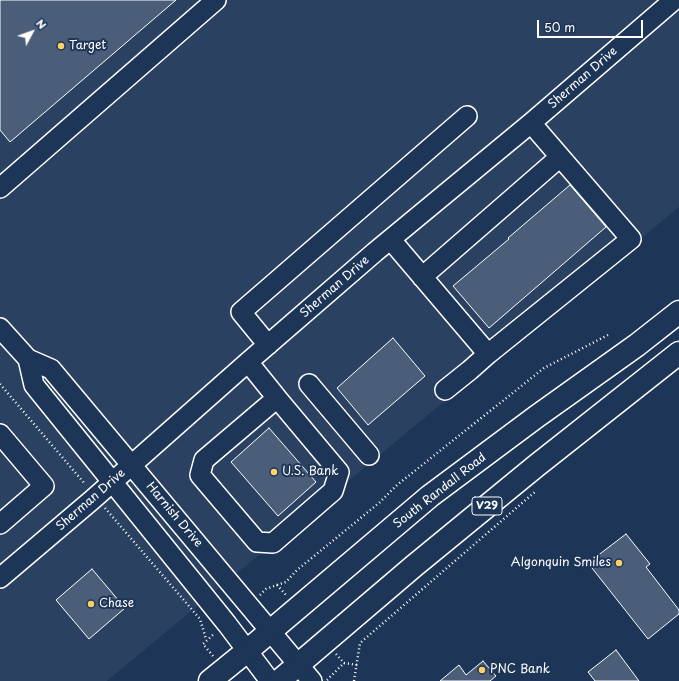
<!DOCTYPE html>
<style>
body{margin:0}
#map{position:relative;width:679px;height:681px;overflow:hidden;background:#1d3557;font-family:"Playpen Sans",sans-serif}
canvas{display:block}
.north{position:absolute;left:12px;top:12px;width:40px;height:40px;-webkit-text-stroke:3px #1d3557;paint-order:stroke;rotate:49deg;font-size:11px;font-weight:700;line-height:16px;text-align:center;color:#fff}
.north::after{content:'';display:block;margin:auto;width:14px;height:18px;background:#fff;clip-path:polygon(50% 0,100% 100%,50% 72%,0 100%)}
.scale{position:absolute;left:537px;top:20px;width:106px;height:18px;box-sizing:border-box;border:2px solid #fff;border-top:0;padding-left:5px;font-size:12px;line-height:14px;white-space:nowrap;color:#fff;-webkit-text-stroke:3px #1d3557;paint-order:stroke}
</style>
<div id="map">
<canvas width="679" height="681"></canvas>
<div class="north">N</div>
<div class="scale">50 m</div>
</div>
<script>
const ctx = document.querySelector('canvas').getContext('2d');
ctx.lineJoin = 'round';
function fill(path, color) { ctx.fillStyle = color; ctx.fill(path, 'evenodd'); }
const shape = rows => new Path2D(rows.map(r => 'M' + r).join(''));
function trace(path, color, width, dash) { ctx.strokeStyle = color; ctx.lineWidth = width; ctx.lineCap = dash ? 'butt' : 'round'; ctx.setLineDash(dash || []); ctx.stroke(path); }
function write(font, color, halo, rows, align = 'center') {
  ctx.font = font + ' "Playpen Sans",sans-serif'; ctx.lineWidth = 4; ctx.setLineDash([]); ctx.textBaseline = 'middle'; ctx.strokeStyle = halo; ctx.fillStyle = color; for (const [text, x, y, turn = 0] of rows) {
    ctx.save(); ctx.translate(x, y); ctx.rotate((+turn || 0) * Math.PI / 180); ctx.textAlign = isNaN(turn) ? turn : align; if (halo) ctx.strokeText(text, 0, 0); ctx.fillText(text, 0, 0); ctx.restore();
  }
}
fill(shape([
 [0,0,679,0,679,207,107,681,0,681]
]), '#2a4161');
const building = shape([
 [0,0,176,0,10,142,0,130,0,0],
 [570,185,606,227,489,328,453,286,509,239,508,238,570,185],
 [393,338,425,376,368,425,337,388,393,338],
 [269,428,316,482,278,516,231,462,269,428],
 [626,534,650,564,646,567,679,610,679,614,648,639,588,563,626,534],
 [92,569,125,608,89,639,56,600,92,569],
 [616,650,639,681,595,681,588,672,616,650],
 [483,661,496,676,490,681,440,681,459,665,466,675,483,661]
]);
fill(building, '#4a5d79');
trace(building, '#fff', 1);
const minor = shape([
 [0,188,216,0],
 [391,240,488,354,631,239,531,123],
 [422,277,560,157],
 [0,328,28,359,34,385,227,624,270,681],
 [268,345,241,312,467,116],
 [28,359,51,369,312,681],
 [248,362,277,398,204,460,200,475,257,542,273,543,333,491,339,472,277,398],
 [309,384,369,455],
 [445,390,470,370,488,354],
 [0,434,44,486,0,524],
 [0,578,92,500,248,362,375,252,531,123,674,0]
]);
const major = shape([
 [210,681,247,651,430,496,536,417,637,345,679,312],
 [279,681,414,566,536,466,679,353]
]);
trace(minor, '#fff', 22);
trace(major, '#fff', 25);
trace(shape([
 [0,384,85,484],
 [105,508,200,619,206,639],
 [277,585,286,582,297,570,379,503,397,485,544,368,608,335],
 [260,595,266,589,277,585,286,595],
 [336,654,344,663,357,665],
 [213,656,203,644,215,633],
 [327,680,344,663],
 [354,681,360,643,536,491]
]), '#fff', 2.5, [1, 3]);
trace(minor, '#1d3557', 19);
trace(major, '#1d3557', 22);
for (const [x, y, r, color] of [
 [61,46,4,"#ffd166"],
 [274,472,4,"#ffd166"],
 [619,563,4,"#ffd166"],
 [91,604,4,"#ffd166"],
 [482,670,4,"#ffd166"]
]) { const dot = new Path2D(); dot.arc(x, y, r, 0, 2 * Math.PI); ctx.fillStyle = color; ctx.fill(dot); trace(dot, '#1d3557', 1.5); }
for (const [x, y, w] of [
 [487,506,30]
]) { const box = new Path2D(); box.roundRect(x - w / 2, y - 9, w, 18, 3); ctx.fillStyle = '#1d3557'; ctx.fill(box); trace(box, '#fff', 1); }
write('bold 11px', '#fff', null, [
 ["V29",487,506]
]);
write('12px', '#fff', '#1d3557', [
 ["Target",69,46],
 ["U.S. Bank",282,472],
 ["Algonquin Smiles",611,563,"right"],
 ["Chase",99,604],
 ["PNC Bank",490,670]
], 'left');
write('12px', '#fff', '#1d3557', [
 ["Sherman Drive",583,78,-41],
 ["Sherman Drive",335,287,-41],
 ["South Randall Road",440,491,-38],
 ["Sherman Drive",91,500,-41],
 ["Harnish Drive",174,515,50]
]);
</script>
